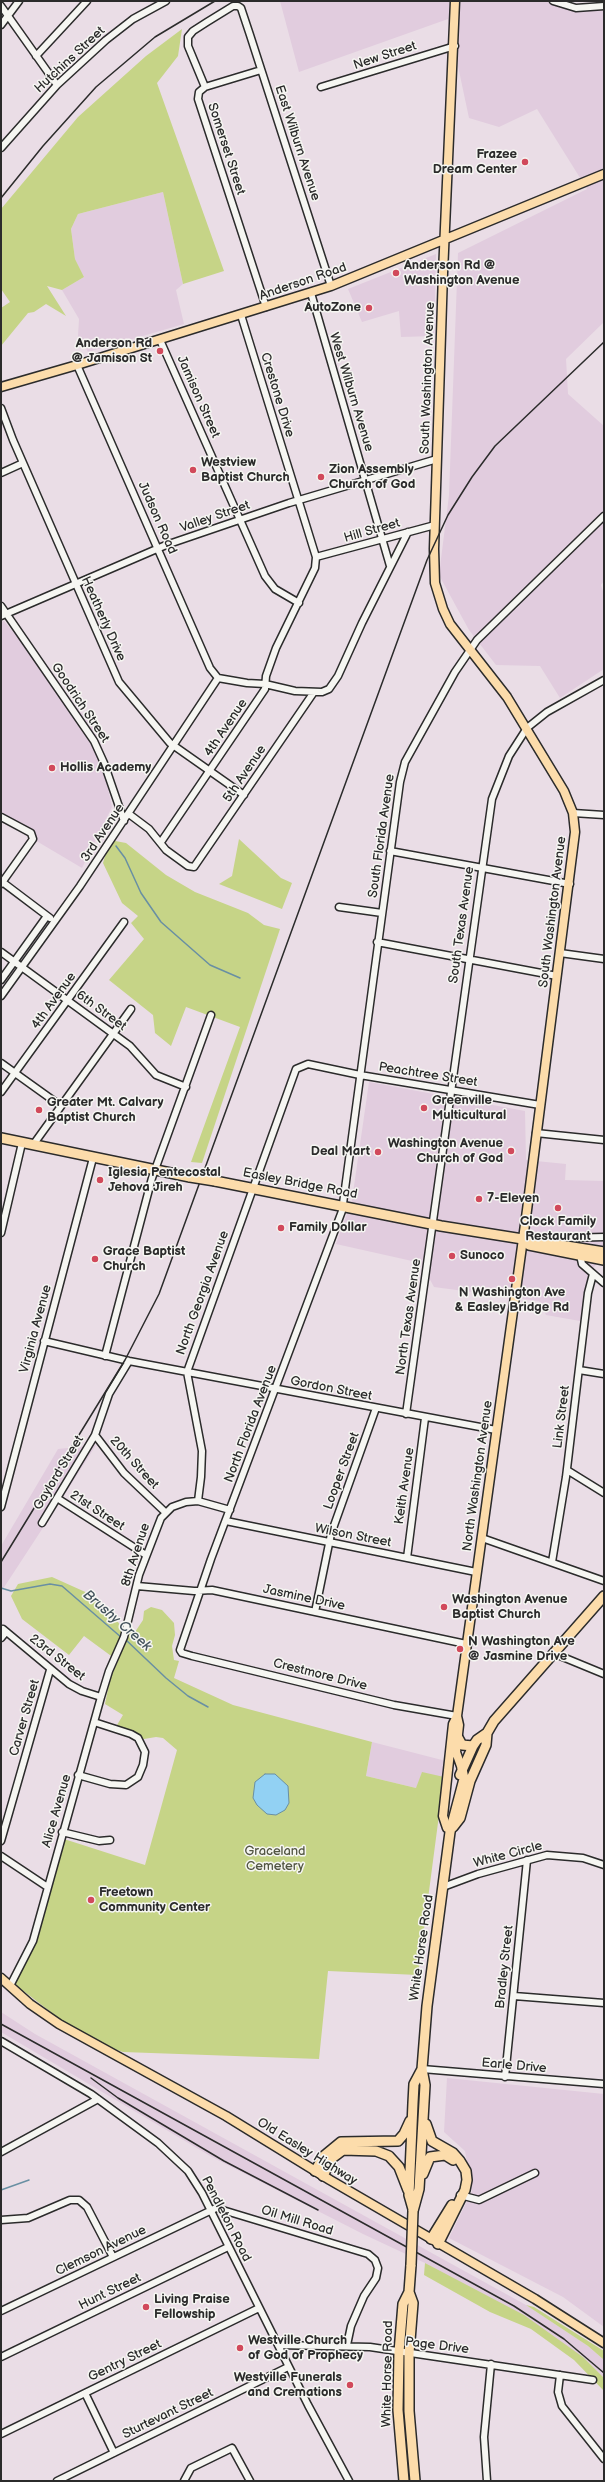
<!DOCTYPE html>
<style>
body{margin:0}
#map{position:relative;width:605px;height:2482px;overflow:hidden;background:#eadde6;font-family:"Balsamiq Sans",sans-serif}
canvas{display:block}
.frame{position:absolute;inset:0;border:2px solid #2b2b2b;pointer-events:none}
</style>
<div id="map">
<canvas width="605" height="2482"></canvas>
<div class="frame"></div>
</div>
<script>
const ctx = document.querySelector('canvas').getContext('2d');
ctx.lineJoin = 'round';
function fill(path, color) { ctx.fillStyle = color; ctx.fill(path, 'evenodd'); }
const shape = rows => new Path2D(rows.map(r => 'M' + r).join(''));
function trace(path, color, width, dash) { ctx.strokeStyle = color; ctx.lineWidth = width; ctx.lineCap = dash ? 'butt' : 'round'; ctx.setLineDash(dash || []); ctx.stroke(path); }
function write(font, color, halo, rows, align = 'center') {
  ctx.font = font + ' "Balsamiq Sans",sans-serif'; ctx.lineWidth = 3; ctx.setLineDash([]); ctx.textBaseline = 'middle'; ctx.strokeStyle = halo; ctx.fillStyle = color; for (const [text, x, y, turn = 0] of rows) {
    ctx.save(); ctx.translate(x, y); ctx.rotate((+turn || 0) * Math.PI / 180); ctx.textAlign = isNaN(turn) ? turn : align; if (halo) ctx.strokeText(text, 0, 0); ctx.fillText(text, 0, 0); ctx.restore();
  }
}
fill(shape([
 [280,1,552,1,556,5,604,6,604,322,566,359,568,394,604,426,604,581,601,585,604,594,604,669,560,698,540,666,496,665,469,630,439,575,449,495,458,253,587,189,537,109,499,127,469,118,448,19,299,72],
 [163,192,183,284,176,290,184,324,88,352,78,336,79,319,62,290,84,277,75,259,71,229,78,214],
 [436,254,434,336,401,337,399,311,362,322,348,289],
 [4,621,95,729,112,807,82,868,1,820,1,622],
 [369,1082,525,1111,526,1160,566,1164,565,1180,604,1181,604,1255,590,1272,580,1321,546,1315,539,1301,434,1287,421,1263,336,1244,352,1200],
 [96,1445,65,1494,1,1592,1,1546,58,1449],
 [372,1742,446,1761,444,1777,416,1788,366,1776],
 [1,2012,35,2034,526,2305,588,2346,604,2360,604,2378,583,2357,425,2263,363,2234,212,2157,1,2032],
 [447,2078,604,2094,604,2327,563,2297,449,2238,472,2191,465,2151,444,2132]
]), '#e1ccde');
fill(shape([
 [182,29,178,56,157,83,224,271,183,284,163,192,78,214,71,229,75,259,84,277,62,290,47,286,66,316,46,304,34,312,28,313,1,346,1,308,10,302,1,289,1,209,78,117,146,56],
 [239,839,281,878,292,883,282,909,219,884,232,876],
 [110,840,126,843,166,875,195,892,248,913,264,925,280,929,202,1163,191,1162,240,1027,186,1007,171,1046,155,1033,153,1015,109,980,144,939,131,923,138,916,122,903,103,863],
 [52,1577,92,1595,108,1609,121,1626,135,1632,143,1620,144,1611,151,1607,162,1610,174,1623,175,1635,172,1646,174,1660,179,1661,174,1678,233,1705,372,1742,366,1776,416,1788,422,1772,444,1777,418,1975,328,1971,319,2059,123,2052,108,2047,69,2026,17,1986,15,1982,33,1949,64,1839,145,1865,177,1750,163,1738,156,1737,144,1739,117,1725,123,1715,105,1704,110,1679,118,1661,84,1636,69,1655,22,1619,11,1596,18,1584],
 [425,2263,524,2315,583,2357,604,2378,604,2391,574,2360,531,2329,490,2312,424,2275],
 [526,2305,534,2307,604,2351,604,2360,588,2346]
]), '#c6d487');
const water = shape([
 [265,1774,275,1774,288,1786,289,1803,285,1810,276,1815,267,1814,257,1805,253,1798,255,1782,265,1774]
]);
fill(water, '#92d1f3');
trace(water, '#698fa3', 1);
trace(shape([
 [116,846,125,858,141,893,161,922,210,965,240,978],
 [1,1588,11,1591,50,1584,62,1586,122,1638],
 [126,1640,166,1678,188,1696,208,1707],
 [1,2190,29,2180]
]), '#698fa3', 1.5);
const minor = shape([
 [553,1,576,8,604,6],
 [1,6,57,85],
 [1,25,19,1],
 [36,56,87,1],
 [205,87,188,46,188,37,193,31,207,22,233,6,238,6,241,8,250,35,331,286],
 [205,87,199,92,198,99,266,307],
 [205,87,261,70],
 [321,87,455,46],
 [1,148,57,85,106,40,133,19,166,1],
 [311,293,390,566],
 [160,340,265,576,275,589,299,603],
 [77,365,210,668,218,678],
 [1,408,13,440,119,682,170,743,244,795],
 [1,473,23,463],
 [316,557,435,525],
 [1,606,94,741,104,763,124,821],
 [1,616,166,545,289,503,437,459],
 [218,678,247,683,265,684,295,691,322,692,329,689,338,676,362,623,408,532],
 [573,813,604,815],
 [129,814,149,829,166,850,188,866,194,867,314,692],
 [1,817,31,833,33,839,1,884],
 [161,842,265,689,266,676,276,648,315,568,316,557,241,315],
 [390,851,570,884],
 [1,881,50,918],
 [339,907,382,913],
 [377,942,557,976],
 [1,952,130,1046,156,1075,186,1087],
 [560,953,604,959],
 [1,980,47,916],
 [1,996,80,886,218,678],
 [1,1063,61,1106],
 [1,1092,124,922],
 [536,1133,604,1140],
 [33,1145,131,1009],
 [1,1233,22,1143],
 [564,1238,604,1237],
 [580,1255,582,1264,604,1283],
 [44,1341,129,1361,496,1430],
 [105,1356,152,1178,211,1015],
 [129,1361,109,1394,95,1435,124,1473,165,1512],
 [579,1370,604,1374],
 [406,1414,492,799,509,756,527,728,547,712,604,680],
 [567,1470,604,1493],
 [57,1498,146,1555],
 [198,1501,201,1477,202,1451,187,1372,296,1069,308,1064,360,1075,540,1105],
 [1,1507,93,1158],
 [226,1521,476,1572],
 [42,1523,95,1435],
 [482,1538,604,1581],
 [407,1558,425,1418],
 [552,1562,566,1477,588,1293,593,1274],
 [137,1586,194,1591,212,1590,466,1644],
 [315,1612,331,1534,376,1408],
 [3,1629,69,1684,82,1691,101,1697],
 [1,1638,6,1632],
 [553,1653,604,1674],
 [457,1716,394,1705,192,1656,182,1653,180,1650,211,1559,342,1211,400,782,405,762,455,672,477,640,604,516],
 [78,1775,110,1784,126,1785,138,1777,143,1765,145,1752,138,1738,131,1734,94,1722],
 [62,1832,99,1841,110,1840],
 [1,1841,50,1670],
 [1,1856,46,1886],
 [443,1887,478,1874,547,1855,583,1858,604,1865],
 [10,1986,33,1941,101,1697,109,1671,124,1637,139,1575,161,1518,172,1507,186,1502,198,1501,230,1510],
 [514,1996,604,2003],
 [1,2041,91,2094,158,2143,188,2171,202,2193,308,2405,349,2481],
 [422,2069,604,2084],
 [505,2077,527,1860],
 [1,2152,98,2099],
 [460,2195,479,2200,535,2173],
 [1,2220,28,2218,70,2200,79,2200,87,2207,113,2257],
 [1,2311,216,2208,368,2254,375,2260,378,2268,376,2278,364,2296,351,2326,347,2345],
 [278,2345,370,2347,593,2380],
 [1,2357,228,2247],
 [560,2375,558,2392,562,2406,604,2459],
 [85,2393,114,2453],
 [1,2434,259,2308],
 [57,2481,288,2367],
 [184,2481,191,2468,232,2448,250,2481],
 [487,2481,484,2437,491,2364]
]);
const major = shape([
 [455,1,443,273,434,549,435,583,443,609,450,624,507,697,564,791,573,813,575,832,527,1210,457,1716,459,1725,456,1752,462,1769],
 [1,387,77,365,331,286,604,174],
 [447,1828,443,1816,453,1724,457,1716],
 [1,1978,30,2004,59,2024,226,2116,330,2180,535,2299,604,2343]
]);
const highway = shape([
 [1,1138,190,1177],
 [215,1181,441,1226,604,1252],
 [525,1242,529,1245,604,1260],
 [457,1736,462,1745,473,1746],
 [460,1775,473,1746,477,1740,487,1733],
 [453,1827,460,1818,470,1781,486,1745,487,1733,494,1721,604,1596],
 [426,2124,432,2141,453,2153,460,2161,466,2171,467,2180,465,2190,438,2244],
 [315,2171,324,2156,341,2142,398,2141,404,2134,410,2121],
 [423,2174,430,2157,445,2155,453,2160],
 [323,2176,331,2159,343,2150,376,2151,389,2156,399,2167,408,2190],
 [413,2209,409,2195,413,2103,414,2084,422,2069],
 [413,2211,419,2189,425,2085,422,2069,427,2006,450,1832,464,1779,462,1769],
 [431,2239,452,2205],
 [409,2292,413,2303,409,2353,409,2411,415,2481],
 [404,2481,398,2410,399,2352,403,2304,409,2292,411,2265]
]);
trace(minor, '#2b2b2b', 9);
trace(major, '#2b2b2b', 11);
trace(highway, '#2b2b2b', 12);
trace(minor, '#f6f6f2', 6);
trace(major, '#fcdcab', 8);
trace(highway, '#fcdcab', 9);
trace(shape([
 [1,198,43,146,96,87,155,37,215,1],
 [1,1562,125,1360,159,1294,427,560,448,515,472,477,495,446,604,342],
 [1,2024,514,2306,564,2339,604,2373],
 [91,2078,118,2098,224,2161,318,2210]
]), '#2b2b2b', 1.5);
const highwayBridge = shape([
 [190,1177,215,1181],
 [411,2265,413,2211]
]);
trace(highwayBridge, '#2b2b2b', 12, []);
trace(highwayBridge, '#fcdcab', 9);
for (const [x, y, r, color] of [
 [525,162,4,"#d1495b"],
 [396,273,4,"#d1495b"],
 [369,308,4,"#d1495b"],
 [160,351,4,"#d1495b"],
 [193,470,4,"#d1495b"],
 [321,477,4,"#d1495b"],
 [52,768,4,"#d1495b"],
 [424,1108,4,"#d1495b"],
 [39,1110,4,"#d1495b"],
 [511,1151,4,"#d1495b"],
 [378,1152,4,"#d1495b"],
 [100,1180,4,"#d1495b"],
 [479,1199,4,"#d1495b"],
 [558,1208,4,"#d1495b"],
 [281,1228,4,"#d1495b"],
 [452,1256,4,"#d1495b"],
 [95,1259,4,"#d1495b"],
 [512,1279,4,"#d1495b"],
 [444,1607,4,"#d1495b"],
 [460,1649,4,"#d1495b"],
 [91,1900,4,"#d1495b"],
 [146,2307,4,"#d1495b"],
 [240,2348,4,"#d1495b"],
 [350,2385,4,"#d1495b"]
]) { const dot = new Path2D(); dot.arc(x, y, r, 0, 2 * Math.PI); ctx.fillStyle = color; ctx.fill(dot); trace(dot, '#f6f6f2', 1.5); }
write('13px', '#2b2b2b', '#f6f6f2', [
 ["New Street",385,56,-18],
 ["Hutchins Street",70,60,-43],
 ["East Wilburn Avenue",297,143,72],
 ["Somerset Street",226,149,72],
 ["Anderson Road",303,282,-19],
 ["South Washington Avenue",428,378,-88],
 ["West Wilburn Avenue",351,392,73],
 ["Crestone Drive",277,395,73],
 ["Jamison Street",198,397,66],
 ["Valley Street",215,517,-19],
 ["Judson Road",157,518,66],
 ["Hill Street",372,531,-16],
 ["Heatherly Drive",103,619,66],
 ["Goodrich Street",80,703,56],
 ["4th Avenue",226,728,-56],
 ["5th Avenue",245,774,-56],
 ["3rd Avenue",103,833,-56],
 ["South Florida Avenue",382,836,-82],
 ["South Washington Avenue",553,912,-83],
 ["South Texas Avenue",462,925,-82],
 ["4th Avenue",54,1001,-54],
 ["6th Street",101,1011,36],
 ["Peachtree Street",428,1075,9],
 ["Easley Bridge Road",300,1184,11],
 ["North Georgia Avenue",203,1293,-70],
 ["North Texas Avenue",409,1317,-82],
 ["Virginia Avenue",36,1329,-75],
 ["Gordon Street",331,1389,11],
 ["Link Street",562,1417,-83],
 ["North Florida Avenue",251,1424,-69],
 ["20th Street",134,1463,48],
 ["Looper Street",342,1471,-70],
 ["Gaylord Street",59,1473,-59],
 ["North Washington Avenue",478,1476,-82],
 ["Keith Avenue",405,1486,-82],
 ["21st Street",97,1511,33],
 ["Wilson Street",353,1536,11],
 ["8th Avenue",136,1555,-72],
 ["Jasmine Drive",304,1598,12],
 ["23rd Street",57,1658,38],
 ["Crestmore Drive",320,1675,14],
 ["Carver Street",25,1718,-74],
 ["Alice Avenue",57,1811,-74],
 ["White Circle",508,1855,-15],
 ["White Horse Road",422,1948,-82],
 ["Bradley Street",505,1967,-84],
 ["Earle Drive",514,2066,5],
 ["Old Easley Highway",307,2152,32],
 ["Pendleton Road",226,2219,63],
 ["Oil Mill Road",297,2221,17],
 ["Clemson Avenue",101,2251,-26],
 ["Hunt Street",110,2292,-26],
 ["Page Drive",437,2346,7],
 ["Gentry Street",125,2361,-26],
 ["White Horse Road",388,2374,-89],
 ["Sturtevant Street",168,2414,-26]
]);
write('bold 13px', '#2b2b2b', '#f6f6f2', [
 ["Frazee",517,155,"right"],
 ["Dream Center",517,170,"right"],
 ["Anderson Rd @",404,266],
 ["Washington Avenue",404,281],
 ["AutoZone",361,308,"right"],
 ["Anderson Rd",152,344,"right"],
 ["@ Jamison St",152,359,"right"],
 ["Westview",201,463],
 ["Baptist Church",201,478],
 ["Zion Assembly",329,470],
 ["Church of God",329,485],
 ["Hollis Academy",60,768],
 ["Greenville",432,1101],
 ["Multicultural",432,1116],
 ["Greater Mt. Calvary",47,1103],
 ["Baptist Church",47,1118],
 ["Washington Avenue",503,1144,"right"],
 ["Church of God",503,1159,"right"],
 ["Deal Mart",370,1152,"right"],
 ["Iglesia Pentecostal",108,1173],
 ["Jehova Jireh",108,1188],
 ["7-Eleven",487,1199],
 ["Clock Family",558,1222,"center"],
 ["Restaurant",558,1237,"center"],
 ["Family Dollar",289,1228],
 ["Grace Baptist",103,1252],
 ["Church",103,1267],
 ["Sunoco",460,1256],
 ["N Washington Ave",512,1293,"center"],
 ["& Easley Bridge Rd",512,1308,"center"],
 ["Washington Avenue",452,1600],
 ["Baptist Church",452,1615],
 ["N Washington Ave",468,1642],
 ["@ Jasmine Drive",468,1657],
 ["Freetown",99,1893],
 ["Community Center",99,1908],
 ["Living Praise",154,2300],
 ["Fellowship",154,2315],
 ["Westville Church",248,2341],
 ["of God of Prophecy",248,2356],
 ["Westville Funerals",342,2378,"right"],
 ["and Cremations",342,2393,"right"]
], 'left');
write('13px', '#525542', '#f6f6f2', [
 ["Graceland",275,1852],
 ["Cemetery",275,1867]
]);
write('italic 14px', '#45545d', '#f6f6f2', [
 ["Brushy Creek",117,1621,41]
]);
</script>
